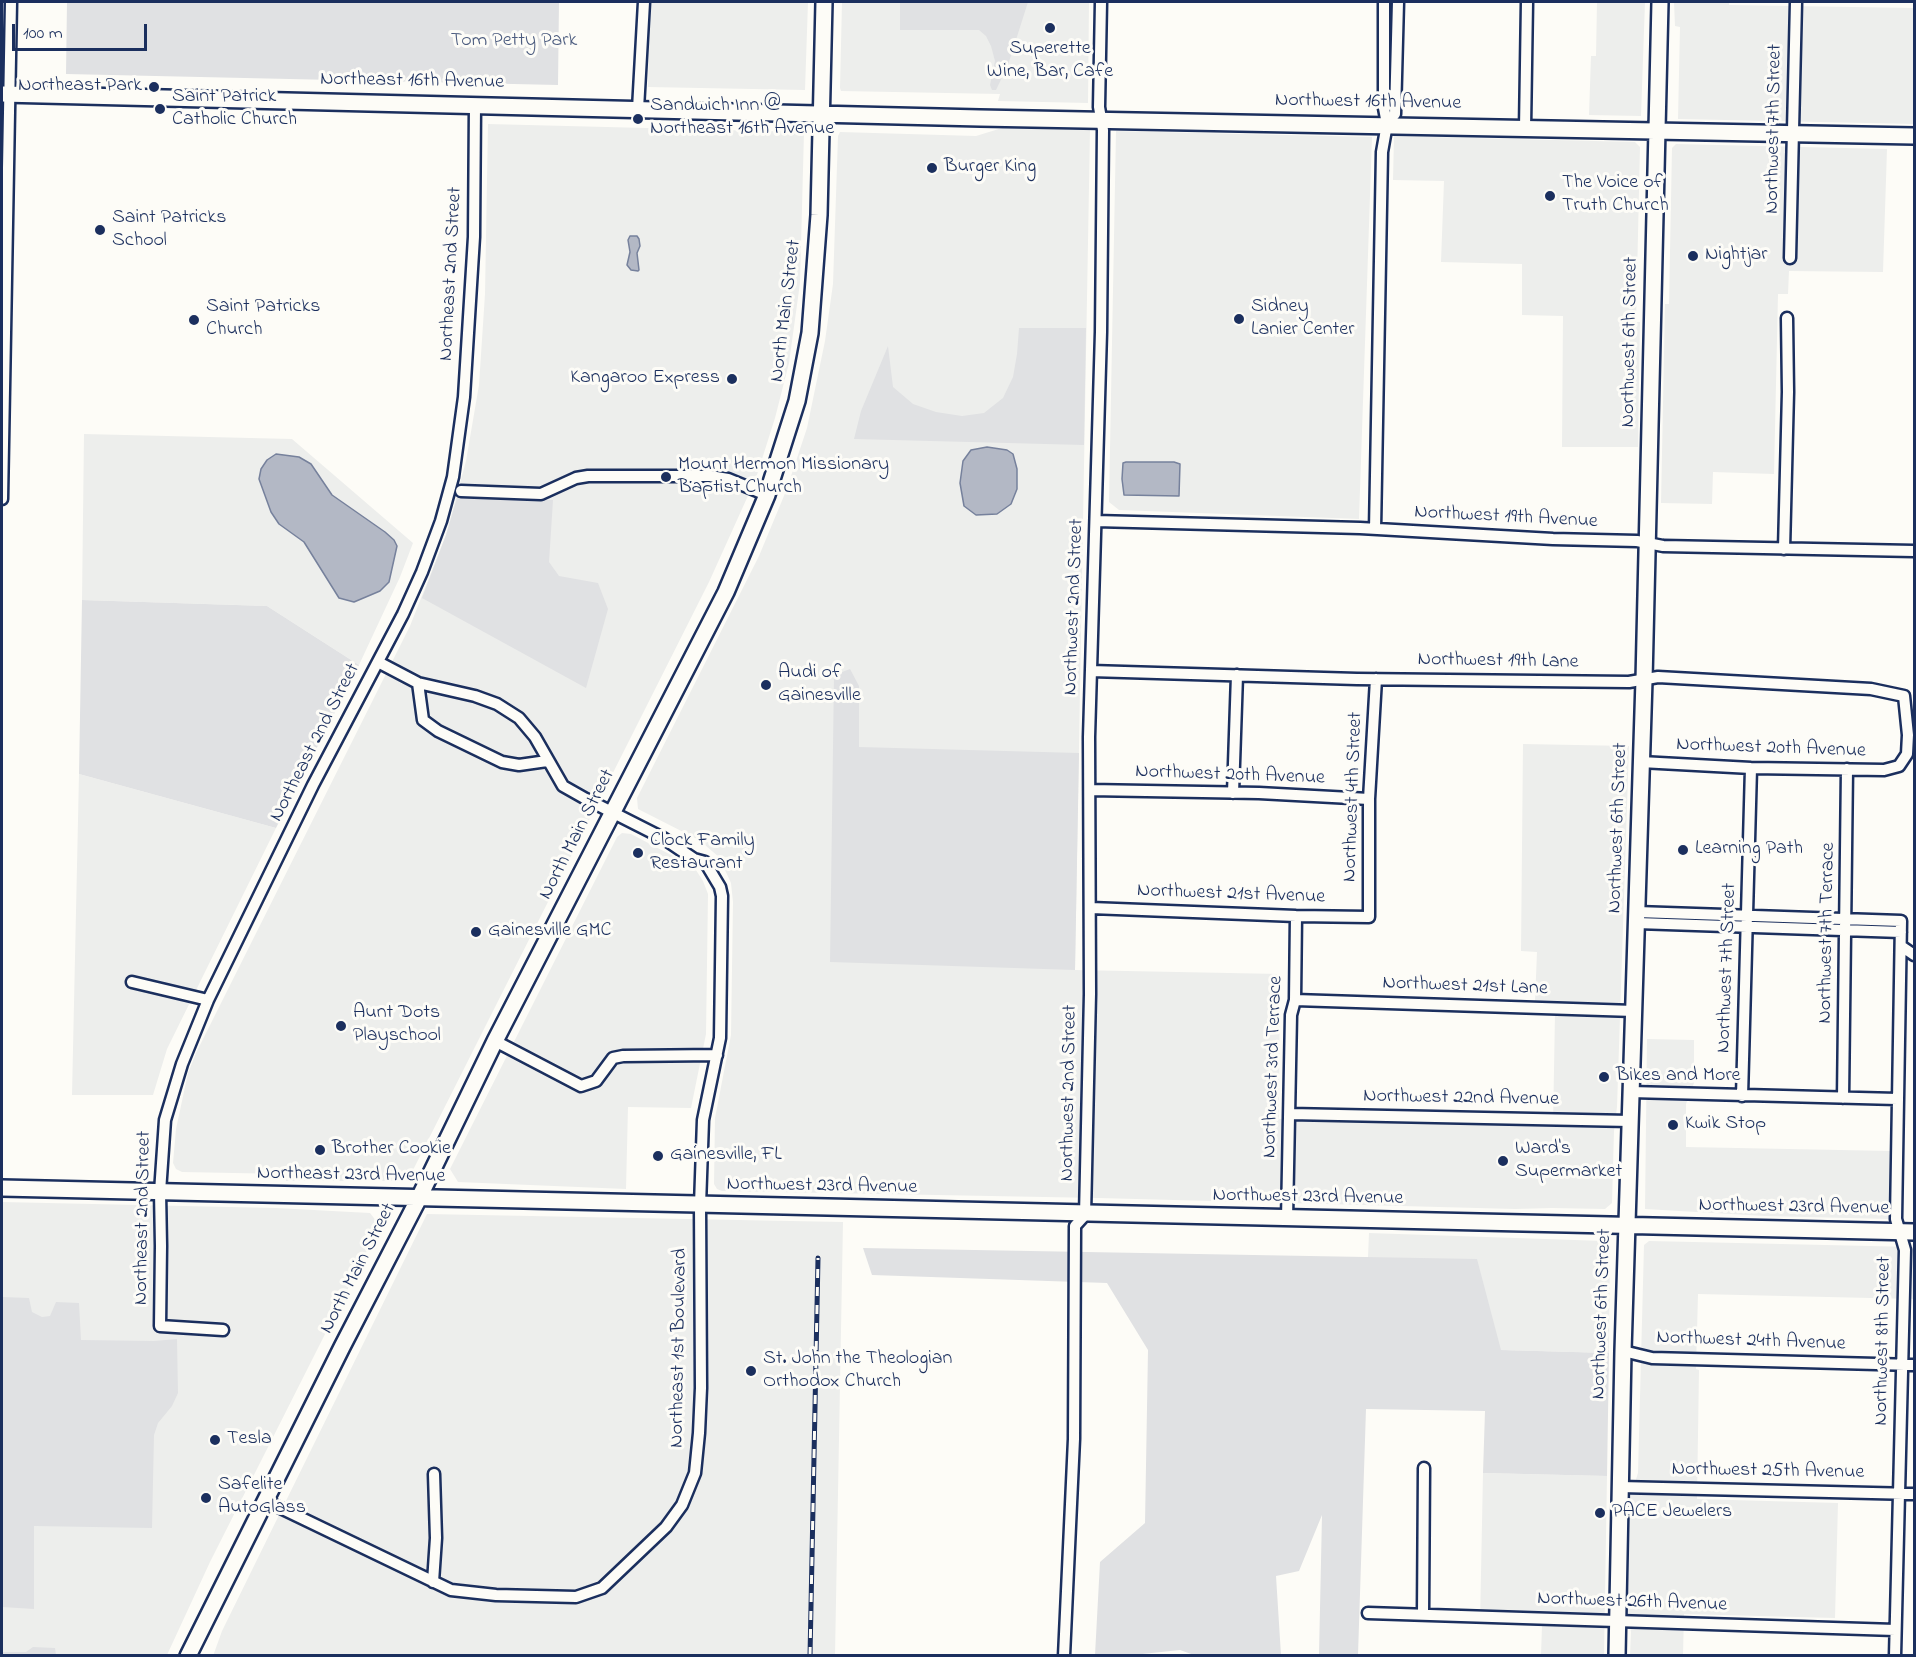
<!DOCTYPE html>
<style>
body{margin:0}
#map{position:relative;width:1916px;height:1657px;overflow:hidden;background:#fdfcf7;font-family:"Indie Flower",sans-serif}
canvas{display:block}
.frame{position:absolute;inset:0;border:3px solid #1b2f5e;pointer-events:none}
.scale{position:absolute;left:12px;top:24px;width:135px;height:27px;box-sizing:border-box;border:3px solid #1b2f5e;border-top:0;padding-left:8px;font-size:18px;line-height:21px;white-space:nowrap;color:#1b2f5e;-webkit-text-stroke:4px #fdfcf7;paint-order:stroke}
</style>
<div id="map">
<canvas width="1916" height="1657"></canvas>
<div class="frame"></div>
<div class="scale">100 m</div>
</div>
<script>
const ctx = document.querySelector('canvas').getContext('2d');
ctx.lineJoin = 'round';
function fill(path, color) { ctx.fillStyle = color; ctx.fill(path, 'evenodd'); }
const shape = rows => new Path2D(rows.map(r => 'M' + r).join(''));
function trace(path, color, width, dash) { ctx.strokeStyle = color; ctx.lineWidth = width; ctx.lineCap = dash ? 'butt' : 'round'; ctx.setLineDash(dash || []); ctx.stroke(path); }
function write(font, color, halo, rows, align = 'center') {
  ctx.font = font + ' "Indie Flower",sans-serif'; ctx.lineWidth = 6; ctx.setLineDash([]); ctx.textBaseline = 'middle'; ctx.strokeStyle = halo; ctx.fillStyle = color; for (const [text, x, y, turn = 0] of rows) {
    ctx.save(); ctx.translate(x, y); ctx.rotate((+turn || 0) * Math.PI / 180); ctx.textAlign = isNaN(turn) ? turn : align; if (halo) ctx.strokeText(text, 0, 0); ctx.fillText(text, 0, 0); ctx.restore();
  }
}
fill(shape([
 [650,2,808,2,805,90,648,87],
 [842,2,1089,2,1088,103,998,101,1000,94,841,91,840,88],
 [1597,2,1645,2,1641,116,1589,115,1591,56,1596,56],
 [1674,2,1729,2,1729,5,1914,8,1914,124,1678,119,1680,27,1675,26],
 [488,124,804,132,800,283,789,363,775,418,756,478,709,582,410,1176,401,1181,286,1181,285,1174,182,1172,176,1169,173,1163,176,1129,188,1073,196,1053,410,626,446,535,466,461,479,385,485,294],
 [1002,128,1090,130,1075,970,1280,974,1279,1119,1553,1125,1555,1014,1535,1001,1537,952,1521,951,1523,744,1629,746,1617,1107,1614,1131,1612,1203,1605,1209,1552,1208,1515,1209,1098,1198,722,1191,717,1189,714,1184,715,1118,731,1035,733,902,731,883,719,857,699,840,638,809,637,798,759,556,786,491,807,428,825,341,833,284,838,136,840,132,976,136],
 [1116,131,1372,137,1359,519,1119,510,1109,502],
 [1394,136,1635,142,1640,147,1636,322,1640,322,1638,447,1562,447,1563,316,1522,315,1522,264,1441,262,1444,181,1393,180],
 [1676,144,1887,149,1883,272,1789,271,1788,294,1778,294,1774,474,1713,472,1712,504,1661,503,1665,304,1669,304,1672,148],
 [84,434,292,439,413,543,400,577,359,665,267,606,82,600],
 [79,774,276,828,167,1049,153,1095,72,1095],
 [622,833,631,834,694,867,703,881,708,894,706,1034,691,1108,628,1107,626,1189,458,1182,450,1169,617,837],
 [1647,1039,1694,1040,1694,1083,1686,1104,1686,1147,1891,1151,1889,1219,1765,1216,1645,1209],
 [2,1202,276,1208,370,1213,377,1222,369,1247,210,1562,167,1655,2,1656],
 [427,1214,843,1222,835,1655,213,1656,222,1631],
 [1369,1233,1604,1241,1610,1248,1609,1353,1501,1350,1368,1257],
 [1649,1241,1914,1247,1914,1299,1698,1294,1696,1369,1699,1370,1697,1499,1838,1503,1835,1618,1684,1614,1683,1655,1630,1655,1631,1632,1628,1613,1630,1498,1638,1473,1644,1245],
 [1483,1473,1607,1476,1604,1655,1541,1655,1542,1626,1480,1624]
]), '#edeeec');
fill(shape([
 [67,2,559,2,558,85,66,74],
 [900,2,1028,2,1008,65,996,90,992,90,990,85,995,61,991,46,986,36,979,30,900,30],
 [1019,328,1086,328,1084,445,854,439,861,411,888,346,893,387,913,404,936,412,962,416,984,413,1003,398,1013,377,1017,354],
 [457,498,553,500,549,562,559,576,598,583,608,609,586,688,422,598,446,535],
 [82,600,267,606,359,665,276,828,79,774],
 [850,669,859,686,859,747,1079,753,1075,970,830,962,834,675],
 [863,1248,1477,1259,1501,1350,1609,1353,1607,1476,1483,1473,1485,1411,1366,1409,1358,1655,1319,1655,1322,1515,1299,1571,1276,1576,1281,1655,1194,1655,1180,1650,1133,1655,1095,1655,1100,1562,1145,1523,1148,1350,1107,1283,872,1275],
 [2,1297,29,1298,32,1312,42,1317,50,1316,56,1302,79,1303,81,1340,154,1341,177,1339,178,1393,172,1406,158,1423,154,1435,152,1528,34,1526,34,1609,2,1607],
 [33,1647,55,1648,56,1655,2,1655,2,1652,26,1652]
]), '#e0e1e3');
const water = shape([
 [630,236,637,236,639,239,640,246,637,253,639,270,638,271,631,270,627,265,630,252,628,240,630,236],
 [987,447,1007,450,1013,454,1017,469,1017,489,1011,504,997,514,976,515,964,506,960,483,963,461,971,450,987,447],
 [276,454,299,457,311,464,332,495,385,532,394,540,397,546,389,582,380,591,354,602,339,598,304,542,279,524,271,512,259,479,261,469,267,460,276,454],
 [1126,462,1174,462,1180,464,1179,496,1124,495,1122,479,1123,463,1126,462]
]);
fill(water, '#b3b8c5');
trace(water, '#76819c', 1.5);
const street = shape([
 [1384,2,1384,108,1387,124],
 [638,109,644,2],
 [1525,128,1527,2],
 [1790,258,1796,2],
 [461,491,541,494,576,478,588,476,710,476,728,479,767,495],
 [2,499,11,2],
 [1096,521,1360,528,1553,539,1637,541,1663,546,1914,551],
 [1375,529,1382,152,1387,124,1395,114,1398,2],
 [1784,549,1788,392,1787,318],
 [1091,671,1357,679,1629,682,1658,677,1871,689,1904,696,1908,735,1907,754,1899,766,1884,770,1751,768,1641,762],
 [418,683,423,720,438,731,502,762,519,765,547,761],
 [1090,790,1259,793,1369,799],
 [1233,793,1237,675],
 [1091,908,1296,916,1369,917,1369,799,1376,679],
 [1637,912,1901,921,1896,1219,1905,1250,1895,1656],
 [1637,923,1901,932],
 [1901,946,1914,955],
 [132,982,208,1000],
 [1295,1000,1634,1011],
 [495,1041,581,1086,596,1081,613,1058,623,1056,717,1055],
 [1631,1092,1897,1099],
 [1742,1096,1751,768],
 [1843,1098,1847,769],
 [1290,1114,1630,1121],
 [1287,1219,1291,1015,1295,1000,1296,916],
 [223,1330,160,1326,161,1246,160,1192,165,1120,182,1064,208,1000,313,785,403,614,422,572,441,521,453,477,464,397,474,237,475,105],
 [1623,1351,1652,1358,1914,1365],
 [1620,1487,1914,1494],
 [266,1501,451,1590,496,1595,576,1597,602,1588,666,1527,682,1505,695,1473,699,1433,701,1388,700,1205,703,1120,720,1038,722,896,720,887,705,862,694,859,663,838,586,799,563,786,535,737,519,718,497,704,475,696,418,683,378,662],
 [433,1582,436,1538,434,1474],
 [1368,1613,1895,1630],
 [1423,1614,1424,1468],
 [1064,1656,1074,1439,1075,1226,1085,1215,1090,994,1089,737,1101,332,1103,130,1099,107,1101,2]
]);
const secondary = shape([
 [2,94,980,118,1914,136],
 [2,1188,1914,1232],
 [188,1656,342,1347,419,1198,495,1041,726,592,767,495,797,401,810,333,819,215,824,2],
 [1617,1656,1623,1351,1644,680,1660,2]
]);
trace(street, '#1b2f5e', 15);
trace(secondary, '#1b2f5e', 20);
trace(street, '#fdfcf7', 10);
trace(secondary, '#fdfcf7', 15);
const rail = shape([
 [810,1656,818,1258]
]);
trace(rail, '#1b2f5e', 5);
trace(rail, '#fdfcf7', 3, [9]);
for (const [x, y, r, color] of [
 [1050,28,6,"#1b2f5e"],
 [154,87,6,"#1b2f5e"],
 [160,109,6,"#1b2f5e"],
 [638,119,6,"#1b2f5e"],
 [932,168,6,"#1b2f5e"],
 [1550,196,6,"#1b2f5e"],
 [100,230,6,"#1b2f5e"],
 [1693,256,6,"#1b2f5e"],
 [1239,319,6,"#1b2f5e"],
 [194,320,6,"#1b2f5e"],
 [732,379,6,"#1b2f5e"],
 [666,477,6,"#1b2f5e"],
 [766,685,6,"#1b2f5e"],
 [1683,850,6,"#1b2f5e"],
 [638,853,6,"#1b2f5e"],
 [476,932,6,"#1b2f5e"],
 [341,1026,6,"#1b2f5e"],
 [1604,1077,6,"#1b2f5e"],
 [1673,1125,6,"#1b2f5e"],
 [320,1150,6,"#1b2f5e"],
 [658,1156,6,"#1b2f5e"],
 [1503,1161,6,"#1b2f5e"],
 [751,1371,6,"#1b2f5e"],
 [215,1440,6,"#1b2f5e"],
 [206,1498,6,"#1b2f5e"],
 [1600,1513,6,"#1b2f5e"]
]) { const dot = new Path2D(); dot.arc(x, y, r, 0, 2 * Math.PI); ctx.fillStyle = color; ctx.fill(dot); trace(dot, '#fdfcf7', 2); }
write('20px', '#4c5c7f', '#fdfcf7', [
 ["Tom Petty Park",514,42]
]);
write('20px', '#1b2f5e', '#fdfcf7', [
 ["Superette",1050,50,"center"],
 ["Wine, Bar, Cafe",1050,73,"center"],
 ["Northeast Park",142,87,"right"],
 ["Saint Patrick",172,98],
 ["Catholic Church",172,121],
 ["Sandwich Inn @",650,107],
 ["Northeast 16th Avenue",650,130],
 ["Burger King",944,168],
 ["The Voice of",1562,184],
 ["Truth Church",1562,207],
 ["Saint Patricks",112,219],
 ["School",112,242],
 ["Nightjar",1705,256],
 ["Saint Patricks",206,308],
 ["Church",206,331],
 ["Sidney",1251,308],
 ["Lanier Center",1251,331],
 ["Kangaroo Express",720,379,"right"],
 ["Mount Hermon Missionary",678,466],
 ["Baptist Church",678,489],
 ["Audi of",778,674],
 ["Gainesville",778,697],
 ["Clock Family",650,842],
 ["Restaurant",650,865],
 ["Learning Path",1695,850],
 ["Gainesville GMC",488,932],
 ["Aunt Dots",353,1014],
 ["Playschool",353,1037],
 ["Bikes and More",1616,1077],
 ["Kwik Stop",1685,1125],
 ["Brother Cookie",332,1150],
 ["Ward's",1515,1150],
 ["Supermarket",1515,1173],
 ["Gainesville, FL",670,1156],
 ["St. John the Theologian",763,1360],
 ["Orthodox Church",763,1383],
 ["Tesla",227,1440],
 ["Safelite",218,1486],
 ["AutoGlass",218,1509],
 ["PACE Jewelers",1612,1513]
], 'left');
write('20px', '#1b2f5e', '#fdfcf7', [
 ["Northeast 16th Avenue",412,82,1],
 ["Northwest 16th Avenue",1368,103,1],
 ["Northwest 7th Street",1775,129,-89],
 ["Northeast 2nd Street",452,274,-87],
 ["North Main Street",787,311,-83],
 ["Northwest 6th Street",1631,342,-89],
 ["Northwest 19th Avenue",1506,518,3],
 ["Northwest 2nd Street",1075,607,-88],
 ["Northwest 19th Lane",1498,662,1],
 ["Northeast 2nd Street",316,743,-63],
 ["Northwest 20th Avenue",1771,749,2],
 ["Northwest 20th Avenue",1230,776,2],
 ["Northwest 4th Street",1354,797,-88],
 ["Northwest 6th Street",1619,828,-88],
 ["North Main Street",578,835,-63],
 ["Northwest 21st Avenue",1231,895,2],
 ["Northwest 7th Terrace",1828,933,-89],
 ["Northwest 7th Street",1728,968,-88],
 ["Northwest 21st Lane",1465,987,2],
 ["Northwest 3rd Terrace",1274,1067,-88],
 ["Northwest 2nd Street",1070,1093,-89],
 ["Northwest 22nd Avenue",1461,1099,1],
 ["Northeast 23rd Avenue",351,1176,1],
 ["Northwest 23rd Avenue",822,1187,1],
 ["Northwest 23rd Avenue",1308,1198,1],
 ["Northwest 23rd Avenue",1794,1208,1],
 ["Northeast 2nd Street",144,1218,-89],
 ["North Main Street",359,1269,-63],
 ["Northwest 6th Street",1603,1314,-88],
 ["Northwest 8th Street",1884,1341,-89],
 ["Northwest 24th Avenue",1751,1342,2],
 ["Northeast 1st Boulevard",680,1348,-89],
 ["Northwest 25th Avenue",1768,1472,1],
 ["Northwest 26th Avenue",1632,1603,2]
]);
</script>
